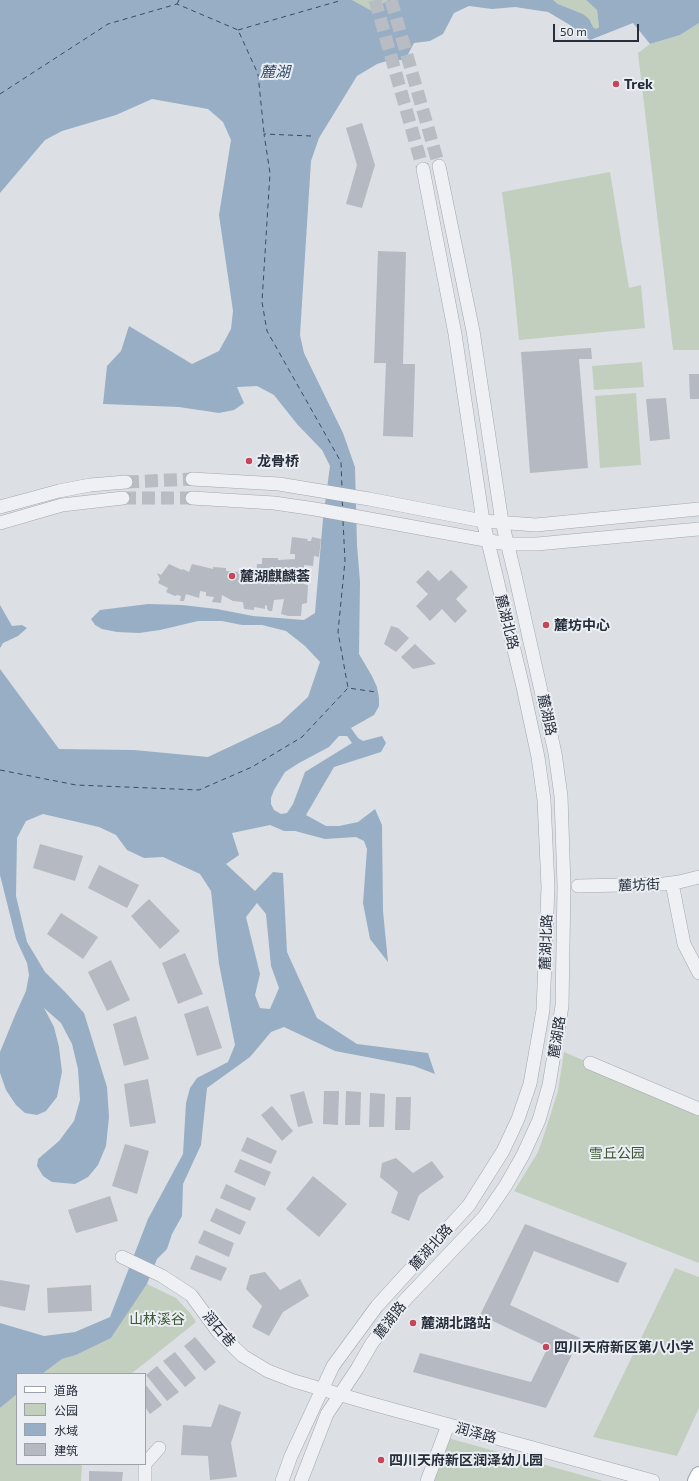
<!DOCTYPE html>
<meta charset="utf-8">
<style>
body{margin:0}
#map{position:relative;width:699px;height:1481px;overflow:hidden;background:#dce0e5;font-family:"Exo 2","Noto Sans SC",sans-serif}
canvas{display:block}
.legend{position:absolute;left:16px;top:1373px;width:130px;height:92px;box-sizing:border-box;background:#ebeff3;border:1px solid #9da2a9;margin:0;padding:5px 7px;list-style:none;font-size:12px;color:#272e3b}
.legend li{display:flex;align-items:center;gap:8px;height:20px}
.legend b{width:20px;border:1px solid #9da2a9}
.scale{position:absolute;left:553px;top:24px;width:86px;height:18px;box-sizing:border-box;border:2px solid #272e3b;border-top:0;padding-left:5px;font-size:12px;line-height:14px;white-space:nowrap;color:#272e3b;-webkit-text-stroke:3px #ebeff3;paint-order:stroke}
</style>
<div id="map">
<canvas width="699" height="1481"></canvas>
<ul class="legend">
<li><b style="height:5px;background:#fff"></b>道路</li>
<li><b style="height:11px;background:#c2cfbe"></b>公园</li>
<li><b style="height:11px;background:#98aec4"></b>水域</li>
<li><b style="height:11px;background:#b4b9c2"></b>建筑</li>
</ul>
<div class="scale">50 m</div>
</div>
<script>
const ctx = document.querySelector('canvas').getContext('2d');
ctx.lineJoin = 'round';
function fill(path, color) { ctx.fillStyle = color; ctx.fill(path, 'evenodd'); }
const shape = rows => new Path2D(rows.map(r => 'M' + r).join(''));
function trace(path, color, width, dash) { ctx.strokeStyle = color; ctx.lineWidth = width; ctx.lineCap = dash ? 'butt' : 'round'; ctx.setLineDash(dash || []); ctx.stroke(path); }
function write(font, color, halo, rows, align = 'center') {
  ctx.font = font + ' "Exo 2","Noto Sans SC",sans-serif'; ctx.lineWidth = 4; ctx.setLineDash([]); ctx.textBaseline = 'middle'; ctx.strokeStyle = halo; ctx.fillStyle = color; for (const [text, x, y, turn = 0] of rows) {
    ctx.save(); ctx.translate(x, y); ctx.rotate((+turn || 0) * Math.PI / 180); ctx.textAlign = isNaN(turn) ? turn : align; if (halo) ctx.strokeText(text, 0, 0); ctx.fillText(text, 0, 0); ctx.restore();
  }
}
fill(shape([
 [352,0,388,0,372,11],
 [553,0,586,0,597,10,599,27,596,29,593,27,583,14,558,4],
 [699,23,699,350,673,350,638,53,650,44,680,35],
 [610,172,629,288,641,285,645,328,519,340,512,270,502,192],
 [642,362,644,387,594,390,592,366],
 [636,393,641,465,600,468,595,396],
 [564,1052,699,1109,699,1263,514,1191,538,1152,542,1141,558,1091],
 [675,1268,699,1277,699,1408,677,1456,593,1437],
 [147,1284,176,1298,191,1314,196,1322,131,1374,42,1374,62,1359,76,1355,111,1338],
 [17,1394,17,1464,82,1464,81,1481,0,1481,0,1408],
 [448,1438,603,1481,432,1481]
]), '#c2cfbe');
fill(shape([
 [0,0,352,0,372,11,388,0,553,0,558,4,583,14,589,19,593,27,596,29,599,27,597,10,586,0,699,0,699,23,680,35,650,44,633,23,590,40,570,25,548,12,515,7,492,9,469,6,454,13,443,34,430,41,414,43,405,60,390,60,377,64,357,76,319,138,311,161,300,335,304,353,343,433,355,467,357,545,360,582,359,654,372,676,377,687,379,698,379,706,374,715,351,728,358,738,363,741,382,736,386,743,381,752,334,767,306,815,326,826,339,826,358,822,375,809,382,825,383,911,388,962,370,939,363,903,367,849,364,841,356,837,325,839,295,831,284,831,270,825,232,833,239,855,226,864,255,891,273,872,283,873,287,952,317,1018,357,1044,428,1053,435,1074,414,1066,335,1051,284,1027,271,1032,250,1057,207,1088,201,1145,183,1184,182,1216,172,1234,167,1249,157,1259,147,1284,111,1338,76,1355,62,1359,42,1374,17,1374,17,1394,0,1408,0,1323,44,1336,75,1332,110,1317,148,1219,183,1154,186,1103,190,1088,197,1078,228,1062,235,1045,219,964,211,891,200,874,163,857,144,858,127,850,116,835,99,827,43,814,26,821,17,838,16,896,27,942,45,972,67,994,84,1013,107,1087,109,1117,106,1146,98,1165,88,1177,75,1184,52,1182,43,1176,37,1166,38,1159,59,1141,74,1121,80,1100,78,1069,72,1044,61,1023,44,1008,54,1027,59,1047,62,1072,57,1097,46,1111,37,1115,25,1113,16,1105,6,1090,0,1073,0,1052,16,1013,26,991,29,975,27,963,16,939,0,875,0,669,59,749,134,750,208,757,280,723,308,697,320,662,305,646,286,631,262,625,242,625,222,621,198,621,160,630,139,633,117,632,102,629,95,625,91,619,100,610,148,604,182,605,217,609,253,616,304,620,315,613,323,519,330,466,322,450,297,424,274,395,257,386,237,387,244,403,234,410,219,413,179,407,103,404,107,366,121,351,129,326,192,364,219,351,231,329,233,311,219,215,231,140,223,122,208,109,152,99,116,115,62,131,45,140,0,193],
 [339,736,347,736,352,743,305,772,293,804,287,813,281,814,274,810,271,804,271,798,274,790,285,772,299,763,329,747],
 [257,903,266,914,271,966,279,988,270,1009,260,1008,255,995,260,974,246,917],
 [0,605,12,626,22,625,27,628,18,636,3,643,0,648]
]), '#98aec4');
trace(shape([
 [177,4,179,0],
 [238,30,339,1],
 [0,94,108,24,177,4,238,30,258,74,264,133],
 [311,136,264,134,270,173,262,302,267,331,341,462,342,488],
 [342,501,343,508],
 [343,521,345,561,338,632,348,688],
 [0,770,76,785,199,790,252,767,302,737,348,688,376,692]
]), '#344d6c', 1, [5, 4]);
fill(shape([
 [362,123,375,165,362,208,346,204,357,165,346,128],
 [378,251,406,252,403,364,415,364,413,437,383,436,386,363,374,363],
 [591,348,592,359,579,359,588,468,530,473,521,352],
 [689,374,699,374,699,399,690,399],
 [666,398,670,439,650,441,646,399],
 [292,537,308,539,307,541,311,541,312,537,321,539,319,557,314,556,313,566,304,565,304,584,308,585,307,603,302,604,301,616,288,616,281,614,284,599,274,600,272,611,269,611,267,609,267,606,265,605,265,609,254,607,254,610,244,609,243,602,233,601,222,595,221,603,212,602,214,597,206,596,206,592,200,591,199,598,186,594,184,601,180,601,181,596,177,595,175,596,166,592,168,588,158,583,160,579,157,573,161,575,169,564,182,570,183,569,189,572,192,564,213,569,213,567,226,568,226,571,237,572,240,569,256,573,257,564,262,564,262,558,278,558,278,560,295,559,295,554,290,554],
 [428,570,439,581,451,570,468,587,456,599,467,611,455,623,442,609,430,621,416,606,428,594,416,582],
 [391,626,398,628,409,638,396,652,384,644],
 [415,644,436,664,413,669,401,657],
 [40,844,83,856,75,881,33,868],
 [99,865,139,885,127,908,88,888],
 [149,899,180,931,160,949,131,916],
 [61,913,98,937,83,959,47,934],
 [185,953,203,994,178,1004,162,963],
 [111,960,130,1000,107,1011,88,972],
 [208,1006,222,1048,197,1056,184,1014],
 [136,1016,149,1059,124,1066,113,1024],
 [148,1079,156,1123,130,1127,124,1084],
 [304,1091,313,1123,298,1127,290,1095],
 [324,1091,339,1091,338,1125,323,1124],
 [346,1091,361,1092,360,1125,345,1125],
 [370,1093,385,1094,384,1127,369,1127],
 [396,1097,411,1097,410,1130,395,1130],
 [272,1106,293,1131,282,1141,261,1115],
 [247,1137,277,1151,271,1164,241,1151],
 [125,1144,149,1151,137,1194,112,1186],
 [396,1158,413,1173,432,1161,444,1177,419,1195,409,1221,391,1213,398,1192,380,1177,382,1163],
 [240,1159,271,1172,265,1186,234,1172],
 [313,1176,347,1204,319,1237,286,1209],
 [226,1184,256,1198,250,1211,220,1198],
 [110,1196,118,1221,76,1233,68,1210],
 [216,1208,246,1222,240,1235,210,1221],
 [525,1224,627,1263,618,1283,534,1251,510,1305,580,1338,546,1408,413,1372,420,1353,531,1382,548,1347,480,1315],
 [204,1230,234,1243,229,1257,198,1243],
 [196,1255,227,1268,221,1281,190,1269],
 [265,1272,280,1290,300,1279,309,1296,283,1312,269,1336,252,1327,262,1306,246,1289,250,1275],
 [0,1280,30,1285,25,1311,0,1306],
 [91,1285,92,1311,48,1313,47,1288],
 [195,1337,216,1362,205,1371,184,1346],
 [175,1352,196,1378,185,1387,163,1361],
 [157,1366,179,1392,167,1401,146,1375],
 [145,1384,162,1405,150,1414,145,1407],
 [219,1404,241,1412,231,1443,237,1477,210,1480,208,1456,181,1455,183,1425,211,1427],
 [89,1471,123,1472,122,1481,89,1481]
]), '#b4b9c2');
trace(shape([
 [375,0,423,169],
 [391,0,439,166],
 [126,482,192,479],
 [123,498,192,498]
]), '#b8bcc3', 13, [13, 6]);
const minor = shape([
 [192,479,279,484,369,499,483,521,536,525,699,509],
 [192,498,274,503,315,509,507,544,537,544,699,529],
 [0,507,59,491,90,485,126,482],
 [0,523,62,505,123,498],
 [672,883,684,944,699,973],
 [578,886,664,884,679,882,699,877],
 [590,1063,699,1109],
 [122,1257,162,1276,191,1295,219,1333,243,1356,268,1371,294,1381,369,1403,653,1481],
 [145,1464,159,1448],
 [145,1464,145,1481],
 [282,1481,291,1456,333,1366,377,1306,469,1205,503,1151,518,1119,530,1084,543,1010,548,887,544,800,538,757,523,687,483,521,455,334,423,169],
 [301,1481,327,1414,357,1369,372,1343,404,1301,484,1217,506,1185,523,1155,539,1120,549,1085,562,1006,564,886,561,796,555,753,515,575,502,522,473,331,439,166],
 [427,1481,448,1425]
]);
const major = shape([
 [696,1481,699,1475]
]);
trace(minor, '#a2a7af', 14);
trace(major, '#9ca4b0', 18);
trace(minor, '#eef0f4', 13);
trace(major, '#fff', 16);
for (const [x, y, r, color] of [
 [616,84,4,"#c54659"],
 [249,461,4,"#c54659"],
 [232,576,4,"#c54659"],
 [546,625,4,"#c54659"],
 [413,1323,4,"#c54659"],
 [546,1347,4,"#c54659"],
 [381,1460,4,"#c54659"]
]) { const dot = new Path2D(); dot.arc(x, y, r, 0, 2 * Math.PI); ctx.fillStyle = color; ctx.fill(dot); trace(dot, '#ebeff3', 1.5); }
write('bold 14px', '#272e3b', '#ebeff3', [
 ["Trek",624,84],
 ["龙骨桥",257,461],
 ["麓湖麒麟荟",240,576],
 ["麓坊中心",554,625],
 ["麓湖北路站",421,1323],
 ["四川天府新区第八小学",554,1347],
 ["四川天府新区润泽幼儿园",389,1460]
], 'left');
write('14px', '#272e3b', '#ebeff3', [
 ["麓湖北路",507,622,76],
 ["麓湖路",547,715,78],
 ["麓坊街",639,885,-2],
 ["麓湖北路",546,942,-88],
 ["麓湖路",557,1037,-81],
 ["麓湖北路",431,1247,-48],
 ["麓湖路",390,1320,-52],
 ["润石巷",219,1329,50],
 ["润泽路",476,1433,15]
]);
write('14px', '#3b5635', '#ebeff3', [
 ["雪丘公园",617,1153],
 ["山林溪谷",157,1319]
]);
write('italic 15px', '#344d6c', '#ebeff3', [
 ["麓湖",275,72]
]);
</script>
